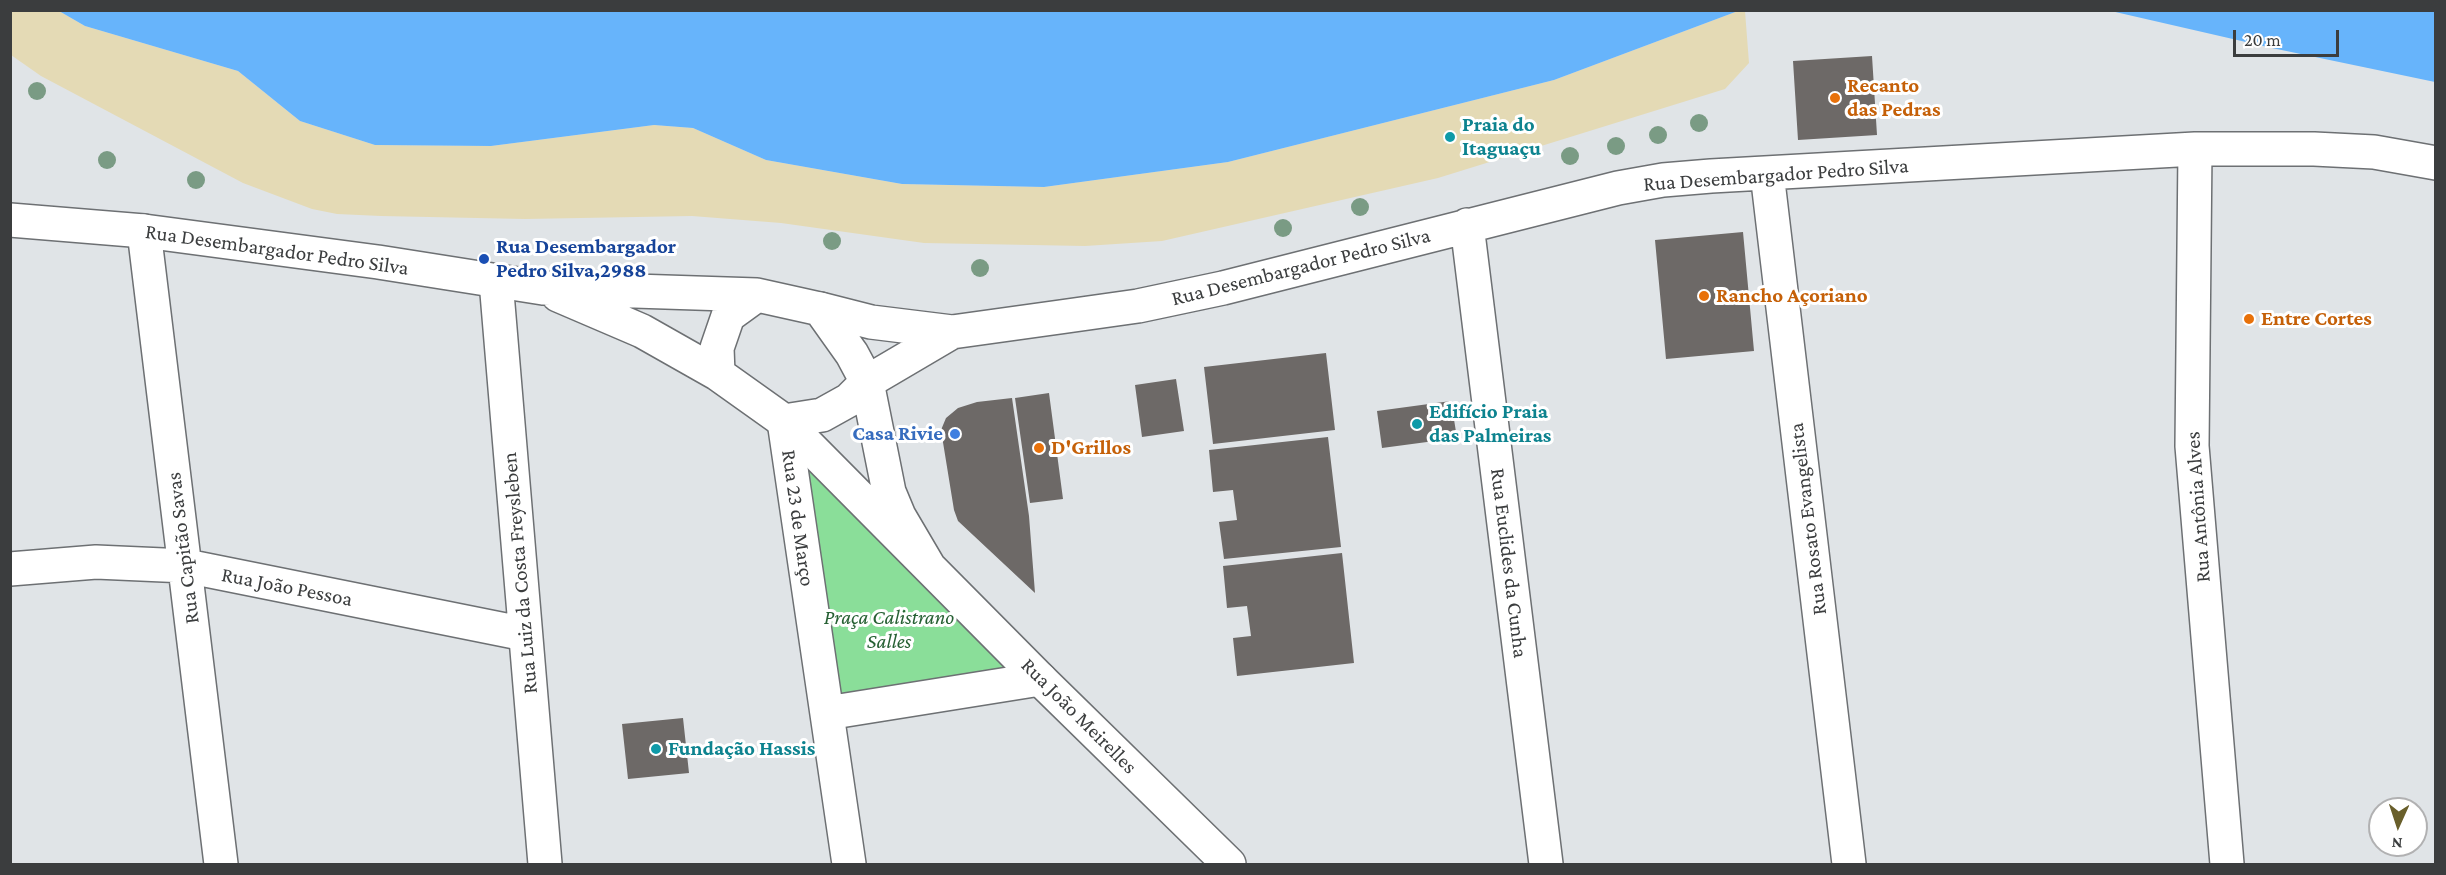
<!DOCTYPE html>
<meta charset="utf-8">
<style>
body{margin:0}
#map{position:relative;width:2446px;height:875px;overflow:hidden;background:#e0e4e7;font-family:"Crimson Pro",serif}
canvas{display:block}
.frame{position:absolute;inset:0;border:12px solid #3b3d3e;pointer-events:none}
.north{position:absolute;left:2368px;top:797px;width:60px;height:60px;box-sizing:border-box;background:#fff;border:2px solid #b1b1b2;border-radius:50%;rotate:183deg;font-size:16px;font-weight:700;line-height:24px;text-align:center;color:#3b3d3e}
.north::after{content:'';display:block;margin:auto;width:21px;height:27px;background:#695f2b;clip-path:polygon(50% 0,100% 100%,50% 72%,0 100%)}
.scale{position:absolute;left:2233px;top:30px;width:106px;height:27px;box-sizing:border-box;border:3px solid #3b3d3e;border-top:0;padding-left:8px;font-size:18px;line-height:21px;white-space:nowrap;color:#3b3d3e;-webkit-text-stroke:4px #fff;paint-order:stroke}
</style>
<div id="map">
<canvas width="2446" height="875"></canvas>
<div class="frame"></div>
<div class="north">N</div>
<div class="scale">20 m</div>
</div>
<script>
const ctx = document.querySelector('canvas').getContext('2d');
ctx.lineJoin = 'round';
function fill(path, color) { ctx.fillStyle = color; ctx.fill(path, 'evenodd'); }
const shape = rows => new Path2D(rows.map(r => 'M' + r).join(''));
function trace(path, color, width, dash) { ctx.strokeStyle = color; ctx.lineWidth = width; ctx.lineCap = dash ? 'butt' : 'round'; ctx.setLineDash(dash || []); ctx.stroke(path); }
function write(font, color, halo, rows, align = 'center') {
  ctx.font = font + ' "Crimson Pro",serif'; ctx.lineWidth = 6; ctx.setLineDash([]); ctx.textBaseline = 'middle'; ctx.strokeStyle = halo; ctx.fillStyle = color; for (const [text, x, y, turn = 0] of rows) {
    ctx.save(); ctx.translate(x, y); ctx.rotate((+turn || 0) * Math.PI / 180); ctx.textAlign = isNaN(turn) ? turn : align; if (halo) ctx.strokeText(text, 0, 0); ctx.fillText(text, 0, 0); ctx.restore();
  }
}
fill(shape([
 [798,452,1021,674,838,702]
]), '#8ade99');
fill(shape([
 [11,11,59,11,85,26,238,71,300,121,375,145,491,146,654,125,693,128,766,160,902,184,1044,187,1228,162,1554,80,1738,11,1745,11,1749,63,1725,89,1438,178,1162,241,1085,246,924,243,781,223,692,216,525,219,381,216,337,214,312,209,243,183,41,76,11,55]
]), '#e4dab5');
fill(shape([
 [59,11,1738,11,1554,80,1228,162,1044,187,902,184,766,160,693,128,654,125,491,146,375,145,300,121,238,71,85,26],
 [2111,11,2435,11,2435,82,2272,48]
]), '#67b4fb');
fill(shape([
 [1872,56,1877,135,1798,140,1793,61],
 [1743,232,1754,351,1666,359,1655,240],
 [1326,353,1335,430,1213,444,1204,367],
 [1176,379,1184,431,1142,437,1135,385],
 [1049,393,1063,499,1030,503,1015,398],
 [1012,398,1029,516,1035,593,958,521,954,510,941,430,946,418,958,408,977,402],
 [1451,401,1457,438,1382,448,1377,411],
 [1328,437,1341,547,1224,559,1219,522,1237,520,1233,490,1213,492,1209,450],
 [1342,553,1354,663,1237,676,1233,638,1251,636,1247,606,1227,608,1223,566],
 [683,718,689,773,628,779,622,724]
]), '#6d6967');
const minor = shape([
 [2195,149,2192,446,2227,864],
 [1767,173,1849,864],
 [1467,225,1546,864],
 [144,231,221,864],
 [496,281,545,864],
 [820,309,871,322,952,332,1060,317,1138,306,1223,288,1618,188,1663,180,1711,176,2195,149,2314,149,2374,152,2436,163],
 [867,382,952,332],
 [784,421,849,864],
 [10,569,96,562,186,566,525,634],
 [827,713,1040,679]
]);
const major = shape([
 [10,220,144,231,378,262,543,288,757,295,820,309,852,354,867,382,889,492,899,516,929,567],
 [558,295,642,331,718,374,784,421,1040,679,1229,864],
 [718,374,717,348,728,316,757,295],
 [784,421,822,415,849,400,867,382]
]);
trace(minor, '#6d7073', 36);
trace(major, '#6d7073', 36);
trace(minor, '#fff', 33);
trace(major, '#fff', 33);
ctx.fillStyle = '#7a9b84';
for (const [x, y] of [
 [37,91],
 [1699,123],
 [1658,135],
 [1616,146],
 [1570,156],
 [107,160],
 [196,180],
 [1360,207],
 [1283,228],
 [832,241],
 [980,268]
]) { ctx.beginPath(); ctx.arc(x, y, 9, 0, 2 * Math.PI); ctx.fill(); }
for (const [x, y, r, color] of [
 [1835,98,6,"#e8710a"],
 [1450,137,6,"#0f9aa8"],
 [484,259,6,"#1a4fb4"],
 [1704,296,6,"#e8710a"],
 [2249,319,6,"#e8710a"],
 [1417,424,6,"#0f9aa8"],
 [955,434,6,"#3f7fe0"],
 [1039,448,6,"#e8710a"],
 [656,749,6,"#0f9aa8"]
]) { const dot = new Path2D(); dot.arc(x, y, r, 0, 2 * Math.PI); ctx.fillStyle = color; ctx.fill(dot); trace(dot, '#fff', 2); }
write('bold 21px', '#c56008', '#fff', [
 ["Recanto",1847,86],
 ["das Pedras",1847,110],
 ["Rancho Açoriano",1716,296],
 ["Entre Cortes",2261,319],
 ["D'Grillos",1051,448]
], 'left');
write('bold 21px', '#0d838f', '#fff', [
 ["Praia do",1462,125],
 ["Itaguaçu",1462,149],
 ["Edifício Praia",1429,412],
 ["das Palmeiras",1429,436],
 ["Fundação Hassis",668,749]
], 'left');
write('21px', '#3b3d3e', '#fff', [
 ["Rua Desembargador Pedro Silva",1776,175,-4],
 ["Rua Desembargador Pedro Silva",277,250,8],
 ["Rua Desembargador Pedro Silva",1301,267,-14],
 ["Rua Antônia Alves",2198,507,-94],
 ["Rua 23 de Março",798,518,82],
 ["Rua Rosato Evangelista",1808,519,-97],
 ["Rua Capitão Savas",183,548,-97],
 ["Rua Euclides da Cunha",1509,563,83],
 ["Rua Luiz da Costa Freysleben",520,573,-95],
 ["Rua João Pessoa",287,587,11],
 ["Rua João Meirelles",1079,716,45]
]);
write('bold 21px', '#164399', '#fff', [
 ["Rua Desembargador",496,247],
 ["Pedro Silva,2988",496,271]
], 'left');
write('bold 21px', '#366cbe', '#fff', [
 ["Casa Rivie",943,434]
], 'right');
write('italic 21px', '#266033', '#fff', [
 ["Praça Calistrano",889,618],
 ["Salles",889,642]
]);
</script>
